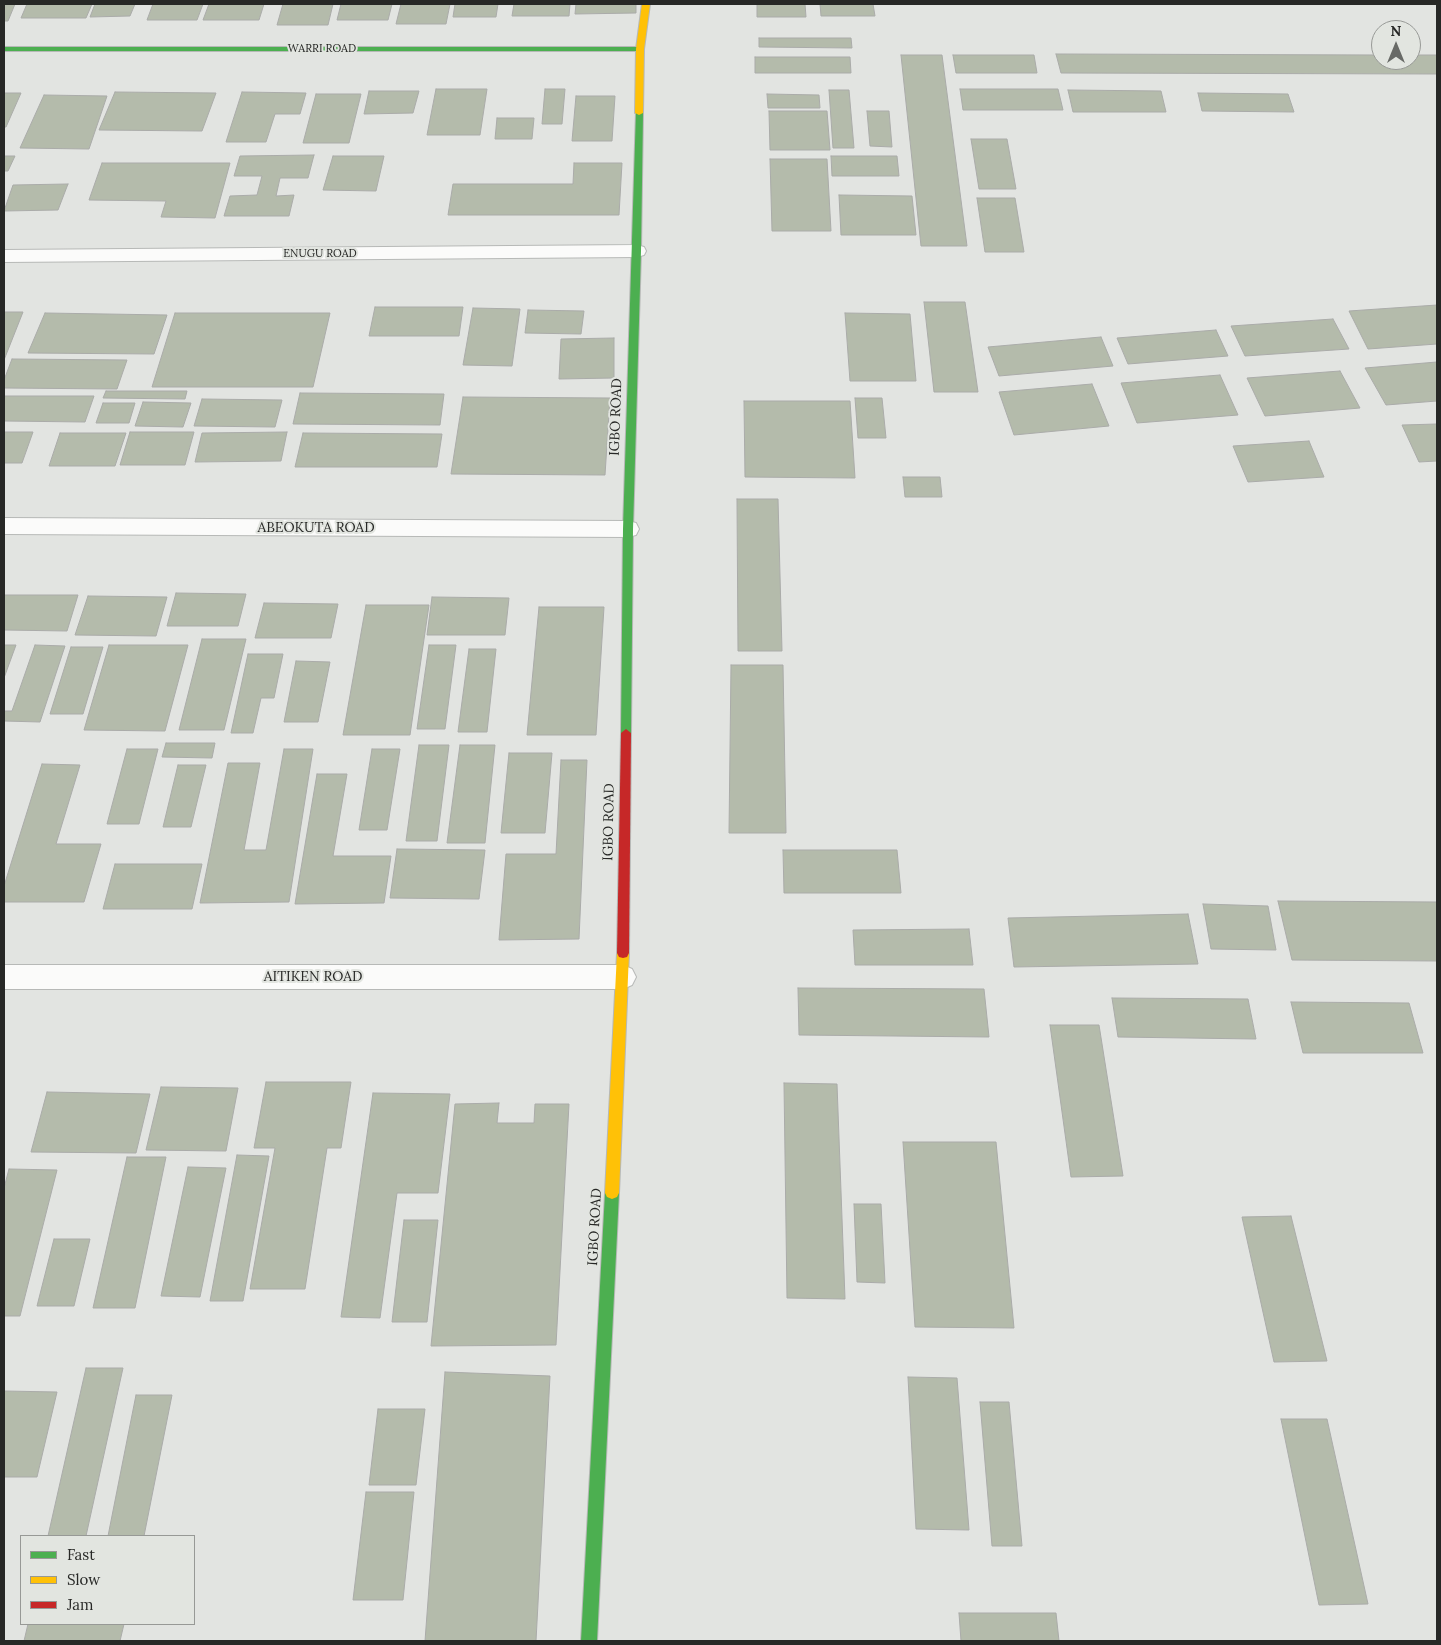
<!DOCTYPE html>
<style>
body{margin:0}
#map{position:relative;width:1441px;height:1645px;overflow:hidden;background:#e2e4e1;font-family:Lora,serif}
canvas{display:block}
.frame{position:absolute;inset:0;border:5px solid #272826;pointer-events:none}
.legend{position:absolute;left:20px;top:1535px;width:175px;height:90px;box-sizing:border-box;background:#e2e5e0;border:1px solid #979996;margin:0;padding:6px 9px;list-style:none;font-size:15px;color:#272826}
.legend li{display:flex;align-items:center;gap:10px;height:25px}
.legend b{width:25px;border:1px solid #979996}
.north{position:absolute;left:1371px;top:20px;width:50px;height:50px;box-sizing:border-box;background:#e2e5e0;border:1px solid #979996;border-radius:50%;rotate:0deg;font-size:14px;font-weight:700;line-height:20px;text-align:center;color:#272826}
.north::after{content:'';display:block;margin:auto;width:18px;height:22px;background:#686a67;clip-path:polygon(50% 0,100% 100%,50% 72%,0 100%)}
</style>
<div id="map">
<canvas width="1441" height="1645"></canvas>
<div class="frame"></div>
<ul class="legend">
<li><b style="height:6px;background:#4caf50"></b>Fast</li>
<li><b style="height:6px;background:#ffc107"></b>Slow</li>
<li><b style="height:6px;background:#c62828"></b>Jam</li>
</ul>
<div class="north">N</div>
</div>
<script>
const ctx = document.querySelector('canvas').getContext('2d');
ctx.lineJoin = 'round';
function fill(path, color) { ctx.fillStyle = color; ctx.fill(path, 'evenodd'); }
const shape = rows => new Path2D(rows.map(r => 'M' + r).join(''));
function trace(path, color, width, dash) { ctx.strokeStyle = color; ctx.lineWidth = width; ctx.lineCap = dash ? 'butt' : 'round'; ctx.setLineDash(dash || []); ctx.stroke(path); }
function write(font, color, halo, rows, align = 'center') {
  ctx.font = font + ' Lora,serif'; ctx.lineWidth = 4; ctx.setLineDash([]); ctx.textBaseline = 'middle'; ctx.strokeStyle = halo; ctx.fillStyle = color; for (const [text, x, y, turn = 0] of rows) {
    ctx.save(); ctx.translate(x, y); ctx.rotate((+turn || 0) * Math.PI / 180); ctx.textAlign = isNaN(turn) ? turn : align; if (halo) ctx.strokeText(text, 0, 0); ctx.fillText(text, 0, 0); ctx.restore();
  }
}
const building = shape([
 [4,4,15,4,8,21,4,21,4,4],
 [27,4,92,4,86,18,21,18,27,4],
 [95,4,135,4,130,16,90,17,95,4],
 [153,4,203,4,197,20,147,20,153,4],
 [209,4,264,4,259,20,203,20,209,4],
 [283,4,333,4,328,25,277,25,283,4],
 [341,4,392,4,388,20,337,20,341,4],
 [401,4,450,4,446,24,396,24,401,4],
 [455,4,498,4,496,17,453,17,455,4],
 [514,4,570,4,569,16,512,16,514,4],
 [576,4,636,4,636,13,575,14,576,4],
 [757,4,805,4,806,17,757,17,757,4],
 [820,4,873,4,875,16,821,16,820,4],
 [759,38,851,38,852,48,759,47,759,38],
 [1056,54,1381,55,1381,60,1411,60,1411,55,1437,55,1437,74,1061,73,1056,54],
 [901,55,942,55,967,246,921,246,901,55],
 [953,55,1034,55,1037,73,956,73,953,55],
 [755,57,850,57,851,73,755,73,755,57],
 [436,89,487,89,480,135,427,135,436,89],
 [545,89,565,89,562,124,542,124,545,89],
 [960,89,1058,89,1063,110,963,110,960,89],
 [829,90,849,90,854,148,833,148,829,90],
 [1068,90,1161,91,1166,112,1073,112,1068,90],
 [369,91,419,91,413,113,364,114,369,91],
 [115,92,216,93,202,131,99,130,115,92],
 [242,92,306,93,300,114,275,114,266,142,226,142,242,92],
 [4,93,21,93,6,127,4,127,4,93],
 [1198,93,1288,94,1294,112,1202,111,1198,93],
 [316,94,361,94,349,143,303,143,316,94],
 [767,94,819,95,820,108,768,108,767,94],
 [44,95,107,96,89,149,20,148,44,95],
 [576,96,615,96,612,141,572,141,576,96],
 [769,111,827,111,830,150,770,150,769,111],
 [867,111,889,111,892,147,870,146,867,111],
 [497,118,534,118,532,139,495,139,497,118],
 [971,139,1007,139,1016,189,979,189,971,139],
 [314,155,308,178,280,178,276,196,294,195,289,216,224,216,230,196,257,195,262,176,234,176,240,156,314,155],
 [4,156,15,156,8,171,4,171,4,156],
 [333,156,384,156,376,191,323,190,333,156],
 [831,156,897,156,899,176,832,176,831,156],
 [770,159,827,159,831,231,772,231,770,159],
 [102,163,230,163,215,218,161,217,166,201,89,200,102,163],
 [574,163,622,163,619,215,448,215,453,184,573,184,574,163],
 [68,184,58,210,4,211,13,185,68,184],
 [839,195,912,196,916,235,841,235,839,195],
 [977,198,1015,198,1024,252,985,252,977,198],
 [924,302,965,302,978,392,934,392,924,302],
 [1437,305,1437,344,1368,349,1349,311,1437,305],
 [375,307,463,307,459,336,369,336,375,307],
 [473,308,520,309,512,366,463,365,473,308],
 [528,310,584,311,581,334,525,333,528,310],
 [4,312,23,312,4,360,4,312],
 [45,313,167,315,154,354,28,353,45,313],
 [175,313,330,313,313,387,152,387,175,313],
 [845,313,910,314,916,381,850,381,845,313],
 [1333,319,1349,349,1245,356,1231,326,1333,319],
 [1216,330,1228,356,1128,364,1117,338,1216,330],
 [1101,337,1113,366,999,376,988,347,1101,337],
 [614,338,614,378,559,379,561,339,614,338],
 [12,359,127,360,117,389,4,388,4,380,12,359],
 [1437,362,1437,401,1386,405,1365,368,1437,362],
 [1340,371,1360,408,1265,416,1247,378,1340,371],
 [1220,375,1238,415,1137,423,1121,383,1220,375],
 [1092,384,1109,426,1014,435,999,392,1092,384],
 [106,391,187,391,185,399,103,398,106,391],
 [300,393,444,394,440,425,293,424,300,393],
 [4,396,94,396,85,422,4,421,4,396],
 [463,397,610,398,605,475,451,474,463,397],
 [855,398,882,398,886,438,858,438,855,398],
 [202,399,282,400,275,427,194,426,202,399],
 [744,401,850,401,855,478,745,477,744,401],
 [143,402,191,403,183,427,135,426,143,402],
 [103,403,135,403,129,423,96,423,103,403],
 [1437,424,1437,461,1419,462,1402,425,1437,424],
 [4,432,33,432,22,463,4,463,4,432],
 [130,432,194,432,185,465,120,465,130,432],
 [287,432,281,461,195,462,202,433,287,432],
 [60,433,126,433,115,466,49,466,60,433],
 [303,433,442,434,437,467,295,467,303,433],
 [1309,441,1324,477,1248,482,1233,446,1309,441],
 [903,477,940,477,942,497,905,497,903,477],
 [737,499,778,499,782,651,738,651,737,499],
 [176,593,246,594,238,626,167,626,176,593],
 [4,595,78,595,67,631,4,630,4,595],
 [88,596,167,597,156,636,75,635,88,596],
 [432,597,509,598,505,635,427,635,432,597],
 [264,603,338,604,331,638,255,638,264,603],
 [366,605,429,605,410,735,343,735,366,605],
 [539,607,604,607,596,735,527,735,539,607],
 [202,639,246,639,224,730,179,730,202,639],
 [4,645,16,645,4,678,4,645],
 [35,645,65,646,40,722,4,721,4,711,12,711,35,645],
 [109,645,188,645,165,731,84,730,109,645],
 [429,645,456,645,445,729,417,729,429,645],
 [71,647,103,647,83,714,50,714,71,647],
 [469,649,496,649,487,732,458,732,469,649],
 [248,654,283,654,274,698,261,698,253,733,231,733,248,654],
 [296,661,330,662,318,722,284,722,296,661],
 [731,665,783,665,786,833,729,833,731,665],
 [166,743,215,743,212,758,162,757,166,743],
 [419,745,449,745,437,841,406,841,419,745],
 [460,745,495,745,485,843,447,843,460,745],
 [127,749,158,749,139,824,107,824,127,749],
 [284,749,313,749,289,902,200,903,228,763,260,763,244,850,266,850,284,749],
 [372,749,400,749,387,830,359,830,372,749],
 [509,753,552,753,545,833,501,833,509,753],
 [561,760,587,760,579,939,499,940,506,854,556,854,561,760],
 [42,764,80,765,56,844,101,844,84,902,4,902,4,886,42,764],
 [178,765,206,765,191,827,163,827,178,765],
 [317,774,347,774,333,856,391,856,384,903,295,904,317,774],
 [397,849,485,850,479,899,390,898,397,849],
 [783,850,897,850,901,893,784,893,783,850],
 [115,864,202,864,192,909,103,909,115,864],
 [1278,901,1437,902,1437,961,1292,960,1278,901],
 [1203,904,1268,906,1276,950,1211,949,1203,904],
 [1188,914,1198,964,1014,967,1008,918,1188,914],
 [969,929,973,965,855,965,853,930,969,929],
 [798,988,984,989,989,1037,799,1035,798,988],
 [1112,998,1248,999,1256,1039,1118,1037,1112,998],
 [1291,1002,1409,1003,1423,1053,1303,1053,1291,1002],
 [1050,1025,1099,1025,1123,1176,1071,1177,1050,1025],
 [266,1082,351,1082,341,1148,327,1148,305,1289,250,1289,275,1148,254,1148,266,1082],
 [784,1083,837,1084,845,1299,787,1298,784,1083],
 [161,1087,238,1088,226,1151,146,1150,161,1087],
 [47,1092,150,1094,136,1153,31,1152,47,1092],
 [373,1093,450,1094,438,1193,397,1193,380,1318,341,1317,373,1093],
 [499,1103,497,1123,534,1123,535,1104,569,1104,556,1345,431,1346,455,1104,499,1103],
 [903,1142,996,1142,1014,1328,915,1327,903,1142],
 [237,1155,269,1156,243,1301,210,1301,237,1155],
 [127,1157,166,1157,135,1308,93,1308,127,1157],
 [188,1167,226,1168,200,1297,161,1296,188,1167],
 [9,1169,57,1170,20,1316,4,1316,4,1188,9,1169],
 [854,1204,881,1204,885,1283,857,1282,854,1204],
 [1291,1216,1327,1361,1274,1362,1242,1217,1291,1216],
 [404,1220,438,1220,427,1322,392,1322,404,1220],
 [54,1239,90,1239,74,1306,37,1306,54,1239],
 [86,1368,123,1368,86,1536,48,1536,86,1368],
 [445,1372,550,1376,536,1641,425,1641,445,1372],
 [908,1377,957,1378,969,1530,916,1529,908,1377],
 [4,1391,57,1392,37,1477,4,1477,4,1391],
 [136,1395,172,1395,144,1536,108,1536,136,1395],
 [980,1402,1009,1402,1022,1546,992,1546,980,1402],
 [378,1409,425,1409,416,1485,369,1485,378,1409],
 [1281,1419,1327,1419,1368,1604,1319,1605,1281,1419],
 [366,1492,414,1492,403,1600,353,1600,366,1492],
 [959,1613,1056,1613,1059,1641,961,1641,959,1613],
 [28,1624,124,1624,120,1641,24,1641,28,1624]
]);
fill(building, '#b4bbab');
trace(building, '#aaaba9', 1);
const lane = shape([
 [637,245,644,247,646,251,644,255,637,257,4,262,4,250,637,245],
 [4,518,628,521,636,523,639,529,636,535,628,537,4,534,4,518],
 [4,965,623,965,632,969,636,977,632,985,623,989,4,989,4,965]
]);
const fast = shape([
 [4,47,640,47,644,49,640,51,4,51,4,47],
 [636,111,643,113,641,251,633,529,631,733,626,737,621,733,623,529,636,111],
 [612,1187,617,1189,619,1193,597,1641,581,1641,605,1193,607,1189,612,1187]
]);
const slow = shape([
 [642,4,650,4,644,49,643,113,639,115,635,113,636,49,642,4],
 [623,948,627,949,629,953,619,1193,617,1197,612,1199,607,1197,605,1193,617,953,619,949,623,948]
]);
const jam = shape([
 [626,729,631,733,629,953,627,957,623,958,619,957,617,953,621,733,626,729]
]);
trace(lane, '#b7b9b7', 2);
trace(fast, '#b7b9b7', 2);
trace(slow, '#b7b9b7', 2);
trace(jam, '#b7b9b7', 2);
fill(lane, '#fbfbfa');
fill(fast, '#4caf50');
fill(slow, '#ffc107');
fill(jam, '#c62828');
write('11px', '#272826', '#e2e5e0', [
 ["WARRI ROAD",322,49],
 ["ENUGU ROAD",320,254]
]);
write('14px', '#272826', '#e2e5e0', [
 ["IGBO ROAD",616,417,-88],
 ["ABEOKUTA ROAD",316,528],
 ["IGBO ROAD",609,822,-89],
 ["AITIKEN ROAD",313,977],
 ["IGBO ROAD",595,1227,-87]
]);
</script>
